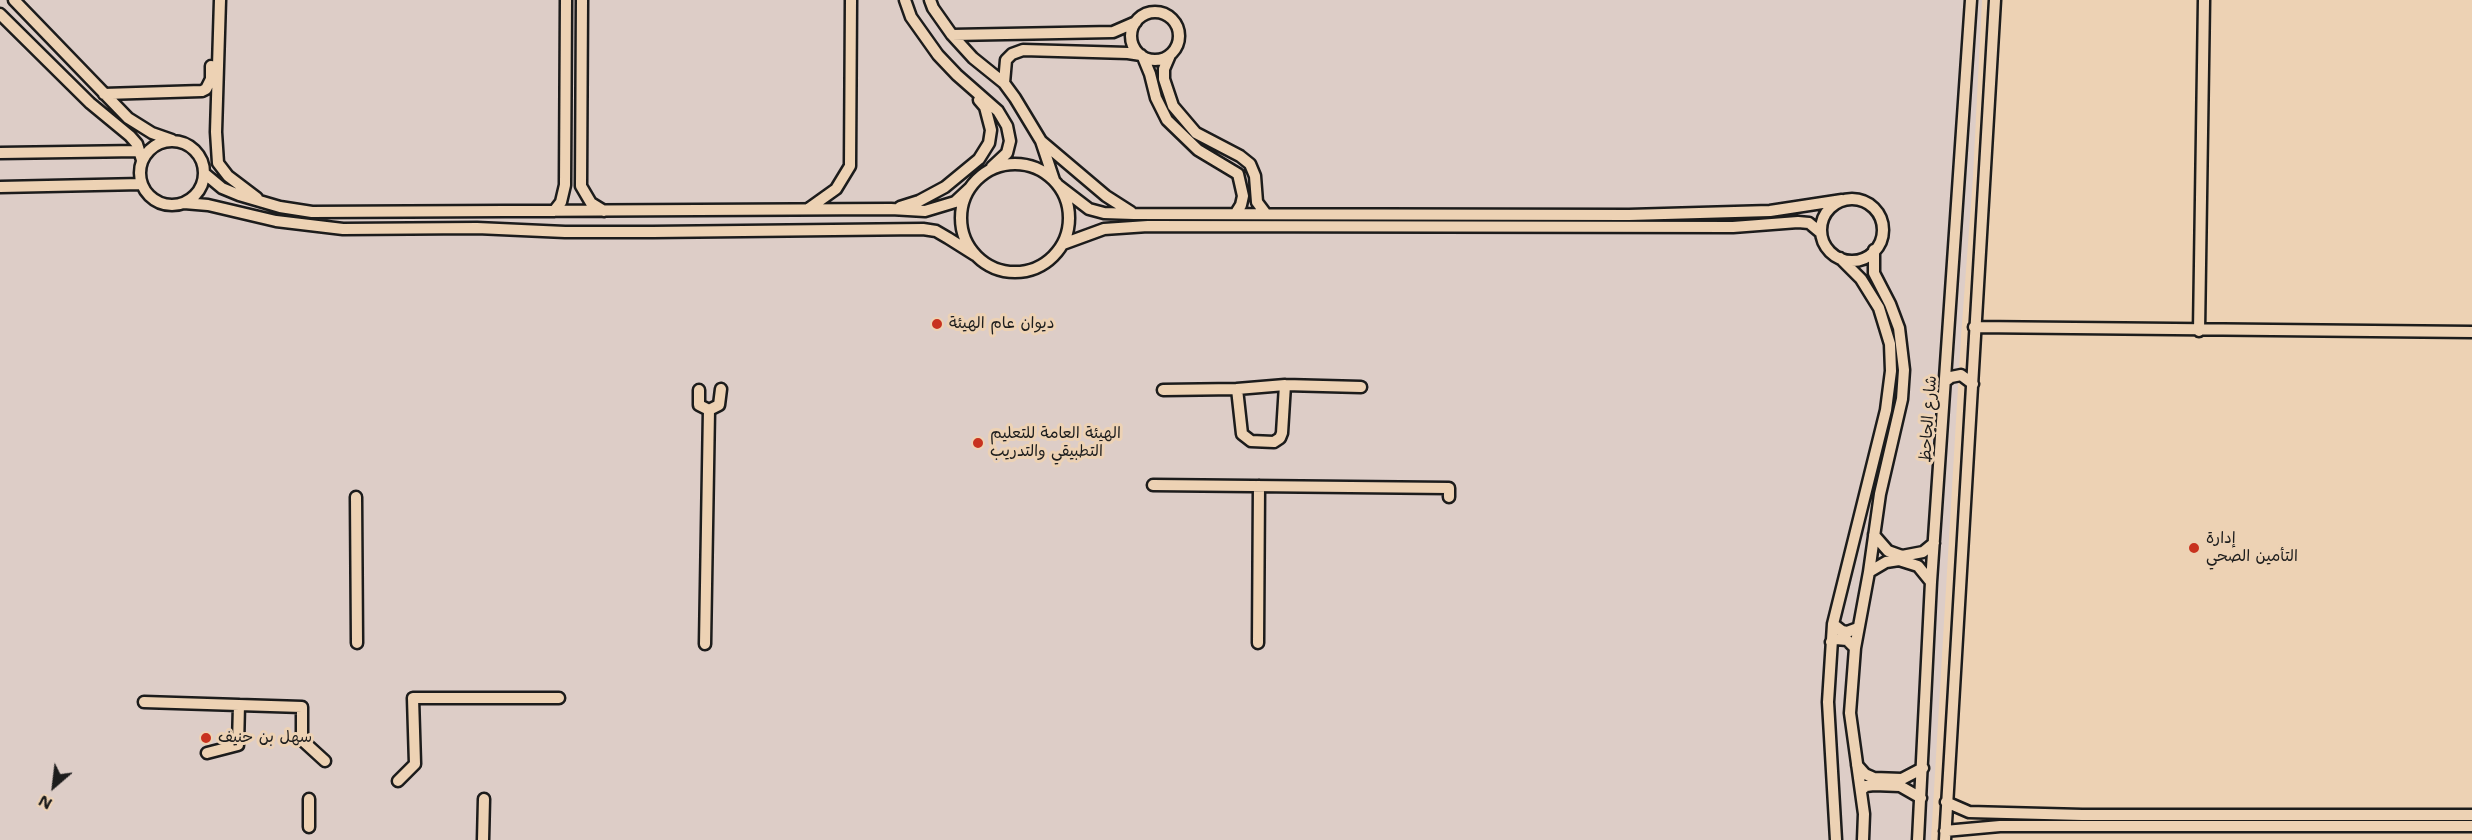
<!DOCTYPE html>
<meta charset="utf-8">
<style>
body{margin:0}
#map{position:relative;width:2472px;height:840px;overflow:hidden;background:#edd2b4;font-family:"Shantell Sans",sans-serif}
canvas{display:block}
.north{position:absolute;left:24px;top:756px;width:60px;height:60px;-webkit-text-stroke:4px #edd2b4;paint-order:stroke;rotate:208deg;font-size:16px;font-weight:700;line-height:24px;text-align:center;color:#1c1c1c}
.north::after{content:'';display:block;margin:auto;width:21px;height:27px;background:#1c1c1c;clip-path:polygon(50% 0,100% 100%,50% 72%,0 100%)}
</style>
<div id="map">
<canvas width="2472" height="840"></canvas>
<div class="north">N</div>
</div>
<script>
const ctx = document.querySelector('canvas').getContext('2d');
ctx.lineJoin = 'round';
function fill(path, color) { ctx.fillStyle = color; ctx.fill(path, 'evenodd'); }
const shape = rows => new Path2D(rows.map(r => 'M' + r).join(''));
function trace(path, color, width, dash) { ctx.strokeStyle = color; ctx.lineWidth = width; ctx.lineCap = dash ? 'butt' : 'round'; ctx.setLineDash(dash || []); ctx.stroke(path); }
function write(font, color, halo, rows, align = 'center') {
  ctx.font = font + ' "Shantell Sans","Playpen Sans Arabic",sans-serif'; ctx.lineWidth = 6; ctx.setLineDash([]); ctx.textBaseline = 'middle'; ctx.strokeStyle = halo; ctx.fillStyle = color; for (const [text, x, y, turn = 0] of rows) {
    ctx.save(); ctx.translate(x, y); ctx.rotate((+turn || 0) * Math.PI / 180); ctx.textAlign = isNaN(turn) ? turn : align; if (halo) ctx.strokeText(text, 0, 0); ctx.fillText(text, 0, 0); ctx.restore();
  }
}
fill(shape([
 [0,0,1982,0,1973,177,1961,337,1931,840,0,840]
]), '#ddcdc7');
const minor = shape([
 [14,0,128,118,152,133,172,140],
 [220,0,216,132,218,163,228,176,257,198],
 [582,0,581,186,591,203,604,211],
 [905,0,911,17,938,55,957,75,998,111,1007,126,1010,141,1007,153,992,167],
 [930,0,933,8,952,35,973,58,1004,83,1015,98,1041,141,1054,180],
 '1131 36a24 24 0 1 1 48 0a24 24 0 1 1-48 0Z',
 [0,14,90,103,130,136,137,144,142,160],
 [952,35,1113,32,1136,22],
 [1170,55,1164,69,1164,79,1173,106,1196,133,1240,156,1250,164,1255,176,1257,202,1266,214],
 [1143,57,1150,74,1156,98,1167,120,1198,150,1238,174,1243,196,1241,205,1236,213],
 [1004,83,1006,60,1012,54,1023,50,1128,53,1141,55],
 [104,94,202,91,206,89,211,79,211,66],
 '140 173a32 32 0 1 1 64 0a32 32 0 1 1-64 0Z',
 [1041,141,1106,196,1131,212],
 [0,153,139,151],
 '961 218a54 54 0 1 1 108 0a54 54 0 1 1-108 0Z',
 [204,173,222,188,239,195,280,207,312,212,891,209,925,211,955,202,970,188],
 [1059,186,1089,209,1104,213,1134,214,1629,215,1770,211,1842,200],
 [0,187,142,184],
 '1821 230a31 31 0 1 1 62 0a31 31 0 1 1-62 0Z',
 [184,203,208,205,276,221,343,229,477,228,565,232,653,232,923,229,936,231,948,238,975,255],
 [900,207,919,201,945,187,979,159,989,143,991,130,985,107,979,100],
 [808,209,836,189,850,166,851,0],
 [554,211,561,202,565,185,566,0],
 [1063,244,1104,229,1148,226,1733,227,1798,222,1809,223,1821,233],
 [1974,327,2472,332],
 [2199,331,2204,0],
 [1947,380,1951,377,1961,375,1973,384],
 [1237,389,1242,434,1251,441,1274,442,1280,438,1282,433,1285,385],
 [699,390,699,405,709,410,719,405,721,389],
 [1163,390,1237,389,1285,385,1361,387],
 [1153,485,1449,488,1449,497],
 [356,497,357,643],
 [1874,535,1888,551,1902,556,1923,552,1934,543],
 [1869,572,1886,562,1899,560,1918,566,1931,582],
 [1833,624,1842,631,1847,632,1858,628],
 [1831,642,1836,639,1847,640,1855,648],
 [1258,643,1259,486],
 [705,644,709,410],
 [144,702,302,707,302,740,325,761],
 [207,753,238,745,239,705],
 [1857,765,1865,774,1874,778,1902,779,1923,768],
 [398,781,415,764,413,698,559,698],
 [1861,790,1866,786,1874,785,1900,786,1921,798],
 [1946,802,1969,812,2082,815,2472,815],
 [309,827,309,799],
 [1945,831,2000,826,2472,826],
 [483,840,484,799],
 [1836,840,1828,702,1833,624,1886,410,1891,371,1890,344,1879,308,1861,279,1840,258],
 [1863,840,1864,814,1850,713,1855,648,1869,572,1880,494,1902,399,1904,370,1899,328,1890,304,1874,273,1874,250],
 [1918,840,1931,582,1971,0],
 [1945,840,1995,0]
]);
trace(minor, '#1c1c1c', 15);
trace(minor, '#edd2b4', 10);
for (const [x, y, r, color] of [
 [937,324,6,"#c8321e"],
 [978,443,6,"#c8321e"],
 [2194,548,6,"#c8321e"],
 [206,738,6,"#c8321e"]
]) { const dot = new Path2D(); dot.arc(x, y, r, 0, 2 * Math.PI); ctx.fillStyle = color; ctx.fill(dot); trace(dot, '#edd2b4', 2); }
write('16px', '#1c1c1c', '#edd2b4', [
 ["ديوان عام الهيئة",949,324],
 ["الهيئة العامة للتعليم",990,434],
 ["التطبيقي والتدريب",990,452],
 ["إدارة",2206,539],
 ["التأمين الصحي",2206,557],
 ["سهل بن حنيف",218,738]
], 'left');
write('16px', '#1c1c1c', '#edd2b4', [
 ["شارع الجاحظ",1929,419,-86]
]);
</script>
